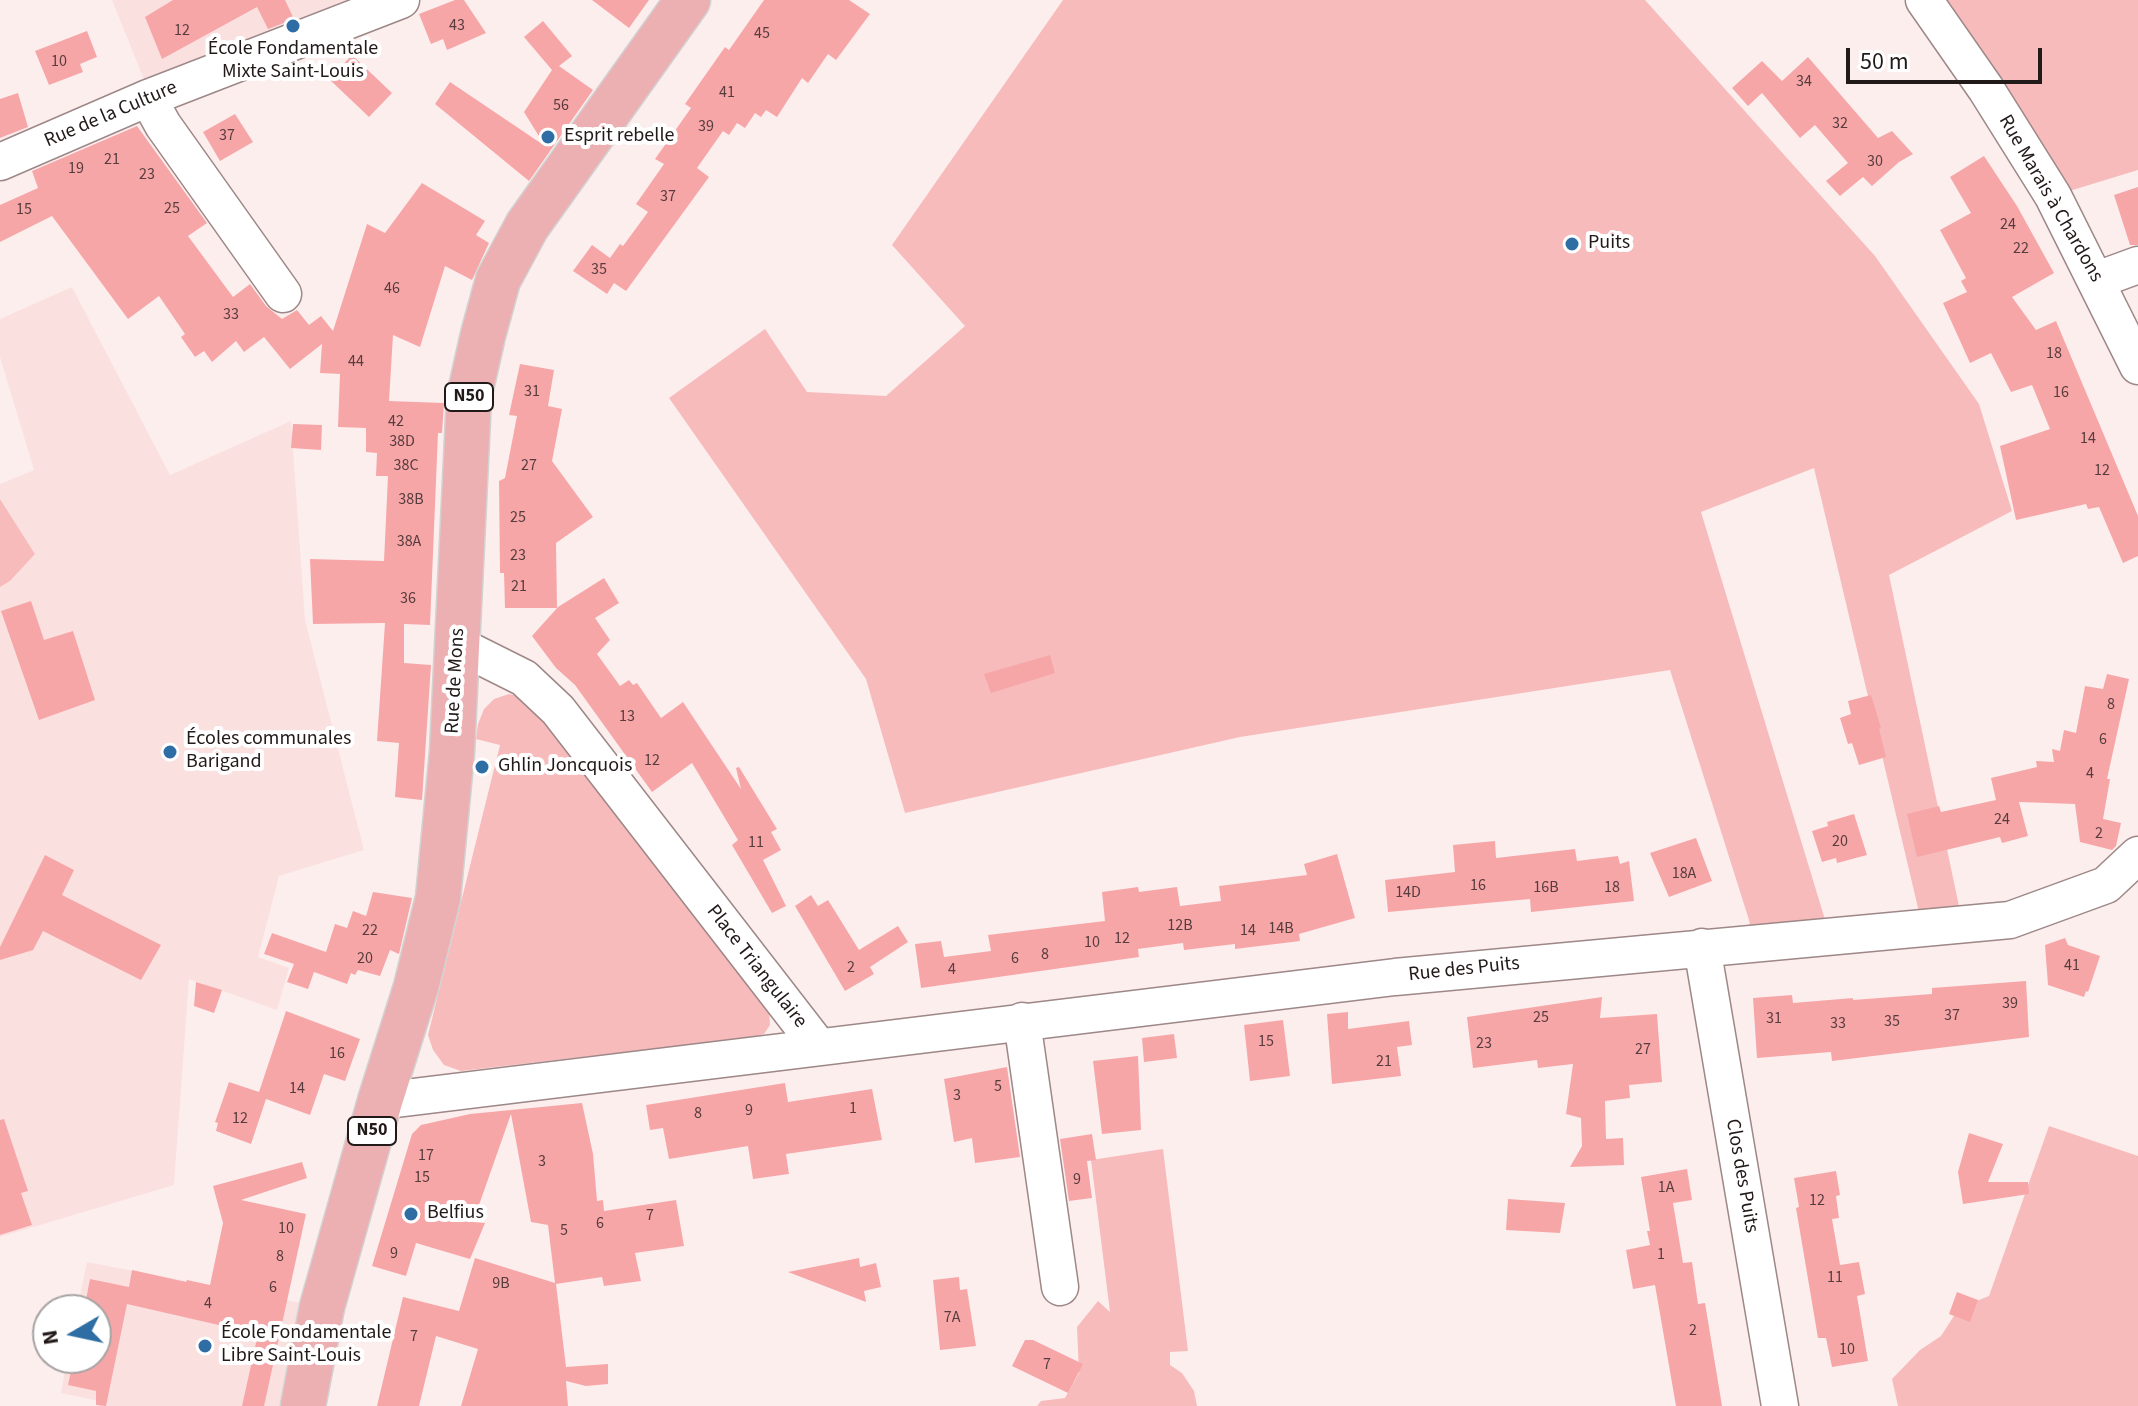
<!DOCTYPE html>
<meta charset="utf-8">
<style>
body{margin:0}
#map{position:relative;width:2138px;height:1406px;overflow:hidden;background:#fdeeee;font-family:"Source Sans 3",sans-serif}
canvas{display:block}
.north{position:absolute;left:32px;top:1294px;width:80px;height:80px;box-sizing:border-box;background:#fff;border:2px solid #a7a3a3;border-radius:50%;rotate:261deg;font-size:22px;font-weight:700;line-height:32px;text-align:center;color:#221919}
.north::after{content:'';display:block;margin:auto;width:28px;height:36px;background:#2e6ea4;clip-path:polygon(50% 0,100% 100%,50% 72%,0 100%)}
.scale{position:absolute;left:1846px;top:48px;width:196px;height:36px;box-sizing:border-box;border:4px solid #221919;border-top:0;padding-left:10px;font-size:24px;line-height:28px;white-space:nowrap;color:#221919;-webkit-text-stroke:6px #fff;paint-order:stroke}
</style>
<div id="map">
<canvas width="2138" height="1406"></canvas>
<div class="north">N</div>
<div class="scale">50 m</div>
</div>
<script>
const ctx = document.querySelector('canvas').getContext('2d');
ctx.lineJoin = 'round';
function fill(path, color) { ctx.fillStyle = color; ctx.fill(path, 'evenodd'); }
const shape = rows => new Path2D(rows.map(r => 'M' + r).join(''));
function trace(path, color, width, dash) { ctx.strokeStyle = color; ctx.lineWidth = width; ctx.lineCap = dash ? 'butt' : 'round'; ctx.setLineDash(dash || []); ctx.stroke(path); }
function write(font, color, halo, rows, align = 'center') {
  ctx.font = font + ' "Source Sans 3",sans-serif'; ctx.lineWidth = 8; ctx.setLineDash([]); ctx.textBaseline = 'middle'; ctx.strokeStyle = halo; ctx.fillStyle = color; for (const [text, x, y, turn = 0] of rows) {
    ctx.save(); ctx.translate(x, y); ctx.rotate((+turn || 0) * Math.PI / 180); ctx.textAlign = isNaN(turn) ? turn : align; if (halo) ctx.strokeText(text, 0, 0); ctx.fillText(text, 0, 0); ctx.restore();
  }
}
fill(shape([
 [112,0,401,0,145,82],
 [72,287,170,475,291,421,305,620,364,850,279,876,258,957,289,968,277,1010,189,979,174,1185,0,1237,0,587,10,581,35,554,0,499,0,484,34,470,0,357,0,319],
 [87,1262,322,1307,303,1406,99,1406,99,1401,61,1393,67,1358,96,1358,96,1310,77,1310]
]), '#fbe0e0');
fill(shape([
 [1063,0,1645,0,1875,256,1979,404,2012,511,1889,575,1963,925,1923,929,1814,468,1701,512,1830,936,1753,943,1749,920,1670,670,1240,737,905,813,866,679,669,398,765,329,807,392,886,396,965,326,892,245],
 [1924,0,2138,0,2138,170,2053,196],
 [0,499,35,554,10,581,0,587],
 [509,694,526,698,769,1008,770,1025,764,1034,754,1037,461,1071,444,1065,433,1050,428,1035,500,745,476,739,478,724,484,709,494,699],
 [2049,1126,2138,1156,2138,1406,1898,1406,1892,1379,1920,1350,1941,1336,1959,1308,1989,1296],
 [1163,1149,1188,1351,1170,1352,1170,1365,1182,1373,1194,1391,1197,1406,1037,1406,1041,1401,1065,1398,1079,1373,1077,1327,1098,1301,1110,1312,1091,1160]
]), '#f7bbbc');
fill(shape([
 [173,0,285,0,294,19,268,29,257,7,162,59,145,17],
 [455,0,464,0,486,33,447,50,443,39,431,44,419,14],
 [592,0,649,0,629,28],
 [764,0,849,0,870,14,836,60,828,54,808,83,802,78,777,117,766,110,761,117,755,113,745,128,737,123,729,135,723,131,697,168,709,177,626,291,614,283,607,294,573,271,592,245,610,258,620,244,623,246,648,212,636,204,664,164,655,159,691,108,685,104,725,47,729,50],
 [543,21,572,56,559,66,593,90,529,181,435,104,450,82,545,146,524,112,552,70,524,37],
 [87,31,97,57,80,64,83,72,49,85,35,51],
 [352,55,392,93,369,117,329,79],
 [1808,57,1878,138,1892,131,1913,154,1899,162,1872,186,1863,177,1840,196,1826,181,1848,163,1815,125,1800,138,1762,93,1748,106,1732,88,1762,61,1782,81],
 [18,93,28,127,0,138,0,99],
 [235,114,253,142,220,161,203,132],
 [137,126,207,223,188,236,233,297,250,284,266,306,282,319,297,310,309,325,321,316,333,331,367,224,385,233,422,183,485,221,476,235,489,243,472,280,445,266,420,347,393,335,389,401,444,403,442,433,438,433,430,625,404,624,404,663,431,665,422,800,395,797,399,743,377,741,385,623,313,624,310,559,384,561,388,476,376,476,377,453,366,452,366,428,338,427,340,374,320,373,322,344,290,369,264,337,244,352,236,341,212,362,204,351,195,357,181,337,185,334,159,296,128,319,52,216,0,242,0,205,38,188,32,171],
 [1984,156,2017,206,2054,273,2012,297,2036,330,2056,321,2138,516,2138,556,2123,563,2099,507,2088,509,2086,504,2016,520,2000,446,2050,429,2032,385,2011,392,1991,353,1970,363,1943,303,1967,292,1961,281,1966,278,1940,230,1971,213,1950,177],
 [2138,187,2138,245,2130,245,2114,195],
 [520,364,554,370,548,406,562,409,552,461,593,517,556,543,557,608,505,608,504,573,500,573,499,481,505,478,517,416,509,415],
 [293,424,322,425,321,450,291,448],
 [604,578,619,603,595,618,610,640,597,654,620,686,629,680,633,685,637,683,661,718,683,702,741,789,736,768,739,767,777,829,771,832,781,850,763,860,786,906,772,913,732,845,738,840,692,763,652,792,575,685,556,668,532,636,558,607],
 [31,601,44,640,73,631,95,700,39,720,1,611],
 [1050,655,1055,673,991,693,984,674],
 [2107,674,2129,679,2107,779,2110,779,2103,819,2121,823,2116,846,2112,850,2080,842,2075,804,2019,802,2028,836,2002,843,2000,837,1917,857,1907,814,1939,806,1941,812,1996,800,1991,778,2037,767,2036,761,2054,762,2052,749,2060,751,2064,730,2076,733,2085,686,2103,689],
 [1871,695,1881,728,1879,729,1886,757,1859,765,1852,743,1848,744,1840,718,1851,714,1848,701],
 [1854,814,1867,855,1837,863,1836,858,1822,862,1812,831,1828,826,1827,822],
 [1696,838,1712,881,1669,897,1650,853],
 [1495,841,1496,858,1575,849,1577,861,1618,856,1620,864,1629,861,1634,901,1531,912,1530,899,1388,912,1385,880,1455,872,1453,845],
 [1337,854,1355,918,1299,934,1300,941,1235,949,1235,944,1184,950,1183,943,1138,949,1139,957,921,988,915,944,941,941,944,957,991,951,988,935,1105,921,1102,892,1138,887,1139,892,1177,887,1180,906,1221,901,1219,886,1307,875,1304,864],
 [45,855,74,870,62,895,161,945,141,980,43,931,33,950,0,960,0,947],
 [373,892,412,898,399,954,390,950,380,976,358,970,355,975,351,973,347,984,314,972,308,989,287,982,294,964,264,954,272,933,326,952,335,924,347,928,353,911,366,916],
 [811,895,818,906,828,900,859,950,898,926,908,942,870,967,874,974,845,991,795,906],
 [2065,938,2068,945,2100,956,2088,992,2086,991,2084,997,2048,985,2045,945],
 [2026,981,2029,1037,1832,1061,1831,1052,1757,1058,1753,998,1792,995,1793,1003,1853,998,1853,1000,1932,994,1932,988],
 [196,982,222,990,214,1013,194,1006],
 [1602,997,1600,1018,1657,1014,1662,1082,1629,1085,1630,1098,1605,1101,1606,1139,1623,1138,1624,1165,1570,1167,1582,1146,1581,1118,1566,1114,1573,1064,1538,1068,1537,1060,1473,1068,1467,1017],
 [286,1011,360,1039,345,1081,324,1074,310,1115,266,1099,251,1144,216,1131,218,1123,215,1122,229,1082,259,1092],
 [1348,1012,1348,1029,1409,1021,1412,1045,1397,1047,1401,1076,1332,1084,1327,1014],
 [1283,1020,1290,1076,1250,1081,1244,1025],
 [1174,1034,1177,1058,1144,1062,1142,1038],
 [1138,1056,1141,1130,1102,1134,1093,1061],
 [1007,1067,1020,1157,975,1163,972,1138,954,1142,944,1079],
 [785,1083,788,1102,872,1089,882,1140,786,1154,789,1174,753,1179,748,1146,669,1159,663,1128,650,1130,646,1105],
 [582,1103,593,1154,597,1201,603,1200,604,1211,676,1200,684,1246,635,1253,641,1281,604,1286,602,1277,556,1284,566,1367,608,1364,608,1384,586,1386,566,1381,568,1406,461,1406,478,1349,436,1336,419,1406,377,1406,403,1297,459,1311,475,1258,555,1283,548,1225,531,1222,511,1114,473,1222,485,1223,470,1259,416,1243,406,1276,372,1266,412,1134,421,1125,470,1114],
 [4,1119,28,1191,21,1193,32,1225,0,1235,0,1120],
 [1969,1133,2003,1144,1988,1182,2028,1182,2029,1194,1963,1204,1958,1172],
 [1092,1134,1096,1160,1087,1161,1092,1198,1069,1201,1060,1139],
 [302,1162,307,1178,241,1200,306,1214,264,1406,242,1406,258,1334,127,1304,106,1406,96,1405,96,1391,68,1385,74,1358,96,1358,96,1310,84,1310,90,1279,129,1287,132,1270,186,1282,187,1280,210,1285,223,1223,213,1186],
 [1687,1169,1692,1200,1673,1203,1683,1263,1692,1262,1698,1304,1705,1303,1722,1406,1676,1406,1655,1285,1633,1289,1626,1250,1650,1245,1647,1231,1650,1231,1641,1177],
 [1836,1171,1840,1195,1836,1196,1839,1218,1832,1219,1840,1265,1859,1262,1865,1294,1857,1296,1868,1361,1832,1367,1826,1338,1818,1338,1796,1208,1799,1207,1794,1178],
 [1508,1199,1565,1203,1560,1233,1506,1230],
 [859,1258,860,1267,876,1263,881,1287,864,1291,866,1302,788,1272],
 [959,1277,960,1290,967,1289,976,1346,940,1350,933,1280],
 [1957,1292,1978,1300,1970,1322,1949,1314],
 [1025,1340,1033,1340,1083,1364,1068,1393,1012,1366]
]), '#f7a6a8');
const minor = shape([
 [1924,0,1986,89,2053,196,2138,366],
 [148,98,163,125,283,294],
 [0,162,148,98,401,0],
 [2097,280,2138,265],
 [458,645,524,678,558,710,818,1046],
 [1702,947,1780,1406],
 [1022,1021,1060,1287],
 [380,1101,1395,977,2010,920,2106,885,2138,855]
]);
const major = shape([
 [303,1406,322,1307,380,1101,416,987,438,898,452,752,469,397,483,335,498,280,527,226,688,0]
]);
trace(minor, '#9d8787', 39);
trace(major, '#d3d1d1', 47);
trace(minor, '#fff', 36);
trace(major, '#ecb0b3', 44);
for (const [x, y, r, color] of [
 [293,26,8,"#2e6ea4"],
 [548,137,8,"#2e6ea4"],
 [1572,244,8,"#2e6ea4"],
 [170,752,8,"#2e6ea4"],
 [482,767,8,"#2e6ea4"],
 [411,1214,8,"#2e6ea4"],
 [205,1346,8,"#2e6ea4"]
]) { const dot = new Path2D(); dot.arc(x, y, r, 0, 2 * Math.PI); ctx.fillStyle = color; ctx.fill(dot); trace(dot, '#fff', 3); }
write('16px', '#573c3d', null, [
 ["43",457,26],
 ["12",182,31],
 ["45",762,34],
 ["10",59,62],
 ["34",1804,82],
 ["41",727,93],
 ["56",561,106],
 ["32",1840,124],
 ["39",706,127],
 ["37",227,136],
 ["21",112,160],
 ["30",1875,162],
 ["19",76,169],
 ["23",147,175],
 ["37",668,197],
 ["25",172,209],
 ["15",24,210],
 ["24",2008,225],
 ["22",2021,249],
 ["35",599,270],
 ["46",392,289],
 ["33",231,315],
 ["18",2054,354],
 ["44",356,362],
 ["31",532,392],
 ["16",2061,393],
 ["42",396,422],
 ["14",2088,439],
 ["38D",402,442],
 ["38C",406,466],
 ["27",529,466],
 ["12",2102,471],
 ["38B",411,500],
 ["25",518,518],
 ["38A",409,542],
 ["23",518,556],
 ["21",519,587],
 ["36",408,599],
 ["8",2111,705],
 ["13",627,717],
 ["6",2103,740],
 ["12",652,761],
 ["4",2090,774],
 ["24",2002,820],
 ["2",2099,834],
 ["20",1840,842],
 ["11",756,843],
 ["18A",1684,874],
 ["16",1478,886],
 ["16B",1546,888],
 ["18",1612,888],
 ["14D",1408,893],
 ["12B",1180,926],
 ["14B",1281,929],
 ["22",370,931],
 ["14",1248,931],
 ["12",1122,939],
 ["10",1092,943],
 ["8",1045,955],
 ["20",365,959],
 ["6",1015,959],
 ["41",2072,966],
 ["2",851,968],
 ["4",952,970],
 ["39",2010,1004],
 ["37",1952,1016],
 ["25",1541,1018],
 ["31",1774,1019],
 ["35",1892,1022],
 ["33",1838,1024],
 ["15",1266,1042],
 ["23",1484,1044],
 ["27",1643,1050],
 ["16",337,1054],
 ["21",1384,1062],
 ["5",998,1087],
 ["14",297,1089],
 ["3",957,1096],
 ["1",853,1109],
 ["9",749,1111],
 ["8",698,1114],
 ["12",240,1119],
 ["17",426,1156],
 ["3",542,1162],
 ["15",422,1178],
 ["9",1077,1180],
 ["1A",1666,1188],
 ["12",1817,1201],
 ["7",650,1216],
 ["6",600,1224],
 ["10",286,1229],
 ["5",564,1231],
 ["9",394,1254],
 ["1",1661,1255],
 ["8",280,1257],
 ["11",1835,1278],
 ["9B",501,1284],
 ["6",273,1288],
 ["4",208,1304],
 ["7A",952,1318],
 ["2",1693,1331],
 ["7",414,1337],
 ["10",1847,1350],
 ["7",1047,1365]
]);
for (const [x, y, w] of [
 [469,397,48],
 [372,1131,48]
]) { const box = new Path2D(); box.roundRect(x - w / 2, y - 14, w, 28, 6); ctx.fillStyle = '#fff'; ctx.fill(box); trace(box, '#221919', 2); }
write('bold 18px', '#221919', null, [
 ["N50",469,397],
 ["N50",372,1131]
]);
write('20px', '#221919', '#fff', [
 ["École Fondamentale",293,50,"center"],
 ["Mixte Saint-Louis",293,73,"center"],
 ["Esprit rebelle",564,137],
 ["Puits",1588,244],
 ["Écoles communales",186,740],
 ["Barigand",186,763],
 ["Ghlin Joncquois",498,767],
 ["Belfius",427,1214],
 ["École Fondamentale",221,1334],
 ["Libre Saint-Louis",221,1357]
], 'left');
write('20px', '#221919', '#fff', [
 ["Rue de la Culture",111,115,-23],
 ["Rue Marais à Chardons",2050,199,60],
 ["Rue de Mons",456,681,-87],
 ["Place Triangulaire",756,967,52],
 ["Rue des Puits",1464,970,-6],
 ["Clos des Puits",1741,1176,80]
]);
</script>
